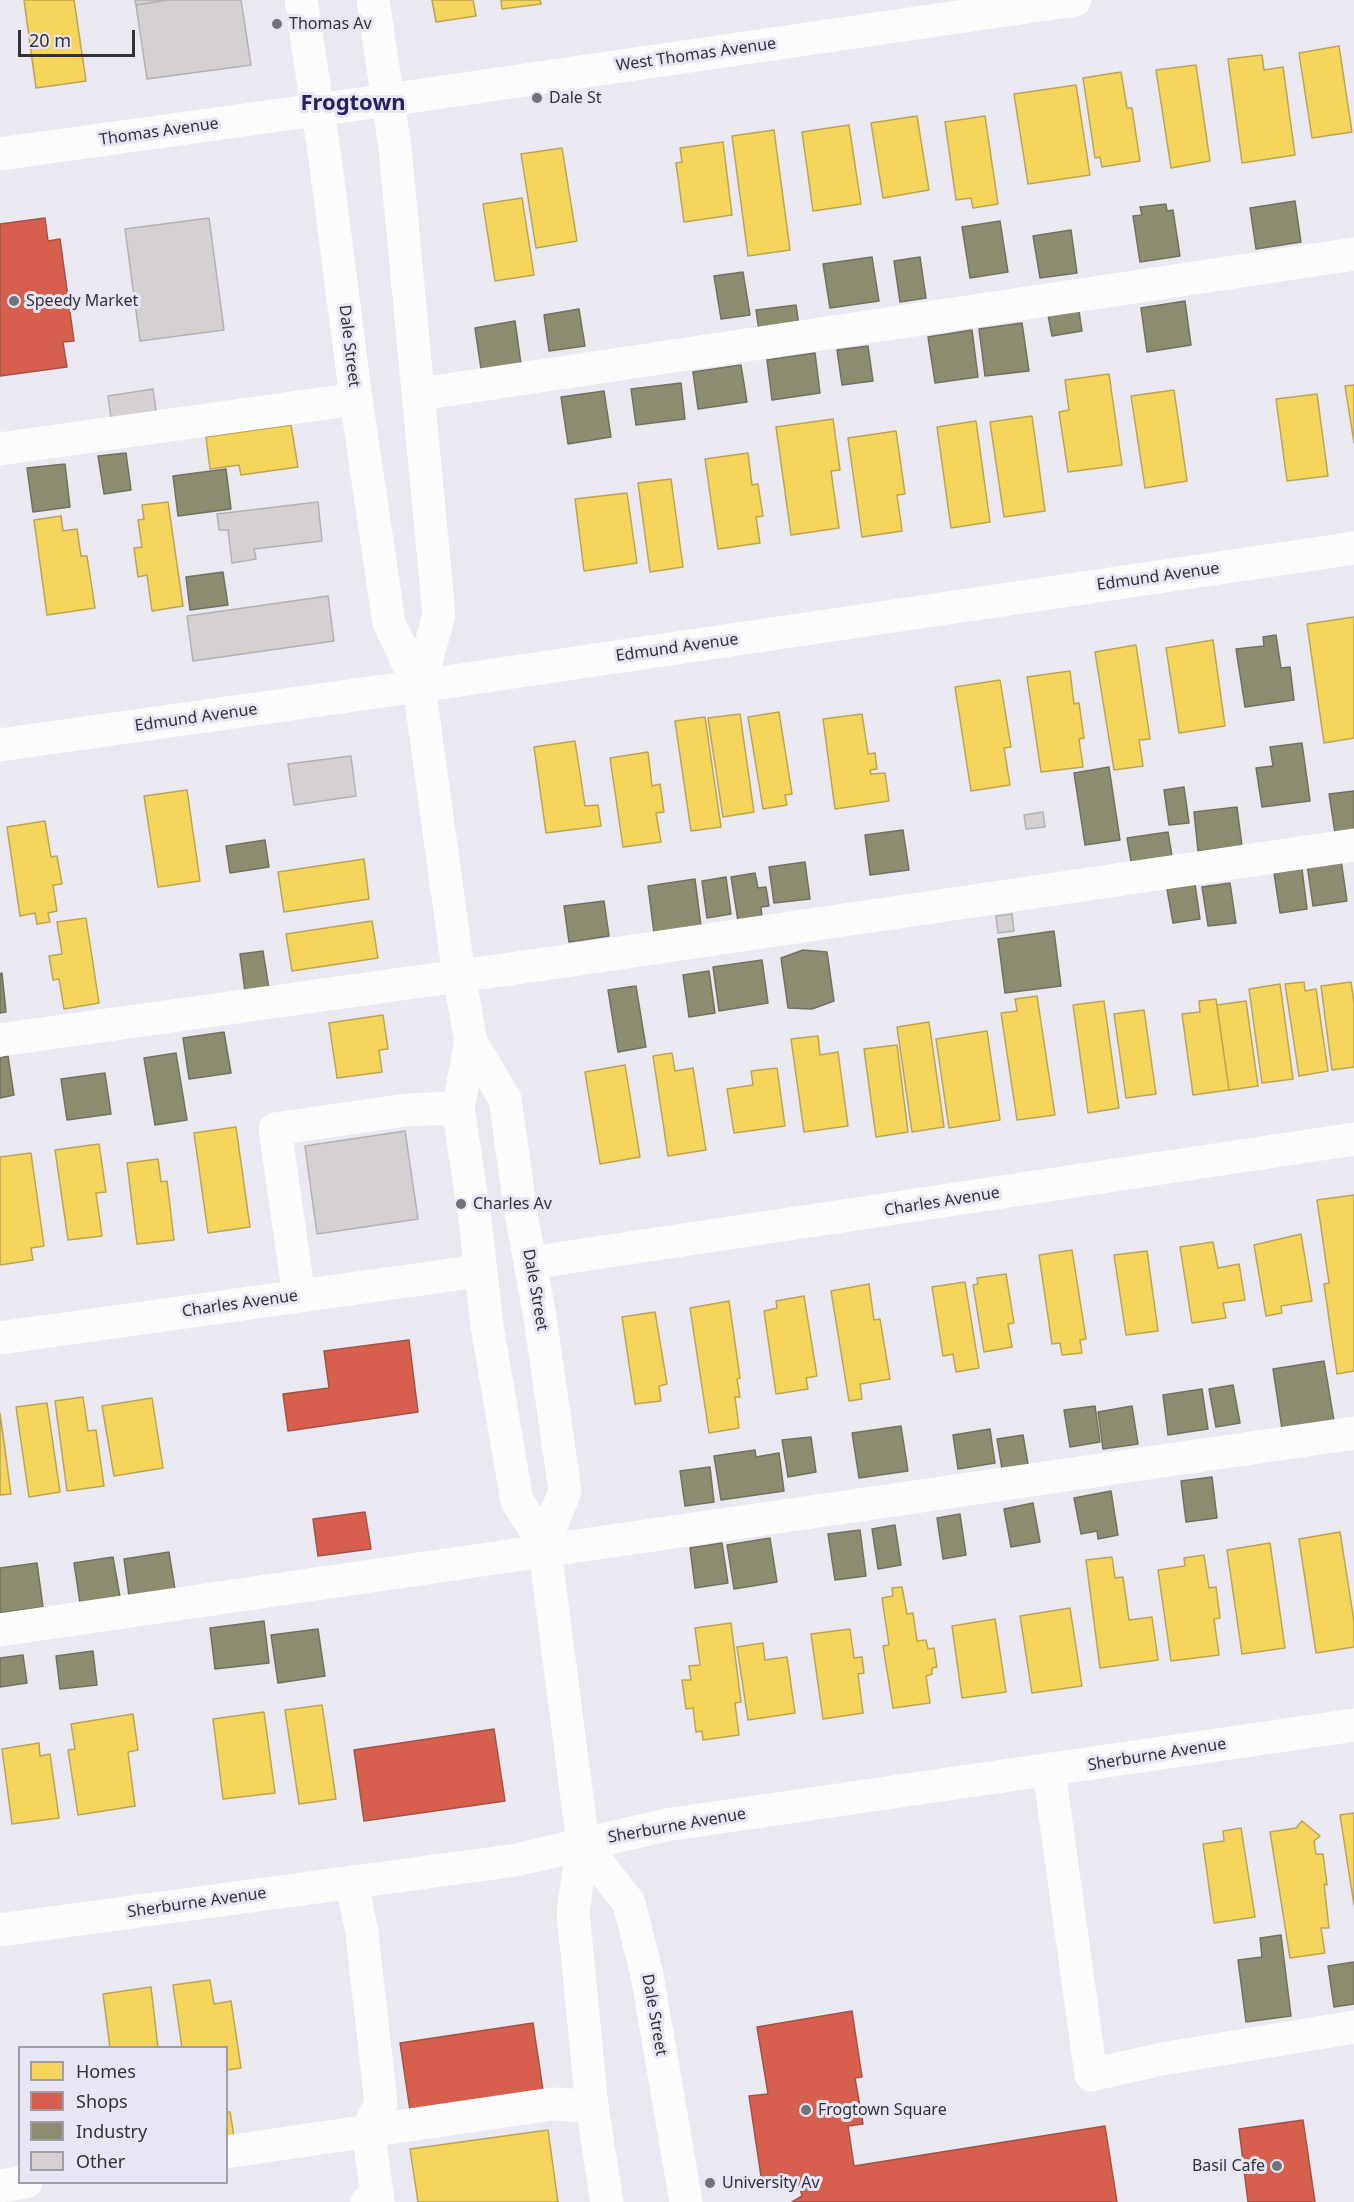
<!DOCTYPE html>
<style>
body{margin:0}
#map{position:relative;width:1354px;height:2202px;overflow:hidden;background:#eae8f0;font-family:"Noto Sans",sans-serif}
canvas{display:block}
.legend{position:absolute;left:18px;top:2046px;width:210px;height:138px;box-sizing:border-box;background:#e8e5f4;border:2px solid #a09da8;margin:0;padding:8px 10px;list-style:none;font-size:18px;color:#333237}
.legend li{display:flex;align-items:center;gap:12px;height:30px}
.legend b{width:30px;border:2px solid #a09da8}
.scale{position:absolute;left:18px;top:30px;width:117px;height:27px;box-sizing:border-box;border:3px solid #333237;border-top:0;padding-left:8px;font-size:18px;line-height:21px;white-space:nowrap;color:#333237;-webkit-text-stroke:4px #e8e5f4;paint-order:stroke}
</style>
<div id="map">
<canvas width="1354" height="2202"></canvas>
<ul class="legend">
<li><b style="height:16px;background:#f6d55c"></b>Homes</li>
<li><b style="height:16px;background:#d6604d"></b>Shops</li>
<li><b style="height:16px;background:#8c8c6e"></b>Industry</li>
<li><b style="height:16px;background:#d5d1d3"></b>Other</li>
</ul>
<div class="scale">20 m</div>
</div>
<script>
const ctx = document.querySelector('canvas').getContext('2d');
ctx.lineJoin = 'round';
function fill(path, color) { ctx.fillStyle = color; ctx.fill(path, 'evenodd'); }
const shape = rows => new Path2D(rows.map(r => 'M' + r).join(''));
function trace(path, color, width, dash) { ctx.strokeStyle = color; ctx.lineWidth = width; ctx.lineCap = dash ? 'butt' : 'round'; ctx.setLineDash(dash || []); ctx.stroke(path); }
function write(font, color, halo, rows, align = 'center') {
  ctx.font = font + ' "Noto Sans",sans-serif'; ctx.lineWidth = 6; ctx.setLineDash([]); ctx.textBaseline = 'middle'; ctx.strokeStyle = halo; ctx.fillStyle = color; for (const [text, x, y, turn = 0] of rows) {
    ctx.save(); ctx.translate(x, y); ctx.rotate((+turn || 0) * Math.PI / 180); ctx.textAlign = isNaN(turn) ? turn : align; if (halo) ctx.strokeText(text, 0, 0); ctx.fillText(text, 0, 0); ctx.restore();
  }
}
const homes = shape([
 [24,0,74,0,86,81,36,88,24,0],
 [432,0,473,0,476,16,436,22,432,0],
 [501,0,540,0,541,4,502,9,501,0],
 [1339,46,1352,132,1312,138,1299,53,1339,46],
 [1262,55,1264,70,1283,67,1295,155,1242,163,1228,59,1262,55],
 [1196,65,1210,161,1171,168,1156,70,1196,65],
 [1121,72,1127,108,1132,108,1140,161,1102,167,1100,157,1095,158,1083,78,1121,72],
 [1076,85,1090,175,1028,184,1014,94,1076,85],
 [917,116,929,190,883,198,871,123,917,116],
 [985,116,998,204,973,208,971,198,956,200,945,122,985,116],
 [849,125,861,204,813,211,802,132,849,125],
 [774,130,790,250,748,256,732,136,774,130],
 [723,142,732,215,684,222,676,163,682,162,680,148,723,142],
 [562,148,577,241,536,248,521,154,562,148],
 [522,198,534,275,495,281,483,204,522,198],
 [1109,374,1122,465,1068,472,1059,412,1069,410,1065,380,1109,374],
 [1354,385,1354,443,1345,386,1354,385],
 [1174,390,1187,481,1145,488,1131,396,1174,390],
 [1317,394,1328,476,1287,481,1276,399,1317,394],
 [1032,416,1045,511,1004,517,990,422,1032,416],
 [833,419,840,470,831,471,839,528,791,535,776,427,833,419],
 [976,421,990,522,951,528,937,427,976,421],
 [291,425,298,467,241,475,239,465,210,469,206,437,291,425],
 [896,431,905,494,897,495,902,531,862,537,848,438,896,431],
 [748,453,752,485,758,484,763,516,756,517,760,543,718,549,705,459,748,453],
 [671,479,683,567,650,572,638,483,671,479],
 [627,493,637,563,584,571,575,499,627,493],
 [168,502,183,606,152,611,147,575,138,577,134,548,142,547,138,520,144,519,142,505,168,502],
 [61,516,63,531,77,529,81,556,87,556,95,608,47,615,34,520,61,516],
 [1354,617,1354,738,1324,743,1307,624,1354,617],
 [1213,640,1225,726,1179,733,1166,648,1213,640],
 [1136,645,1150,739,1139,740,1143,766,1114,770,1095,652,1136,645],
 [1070,671,1074,704,1079,703,1084,738,1079,739,1083,767,1041,772,1027,677,1070,671],
 [1000,680,1011,747,1004,748,1010,785,971,791,955,687,1000,680],
 [779,712,792,794,785,795,787,805,763,809,748,717,779,712],
 [740,714,754,812,723,817,708,718,740,714],
 [862,714,868,754,875,753,877,769,870,770,871,774,885,773,889,801,835,809,823,719,862,714],
 [705,717,721,827,691,831,675,721,705,717],
 [575,741,585,806,598,805,601,826,546,833,534,747,575,741],
 [648,752,652,786,660,784,664,812,656,813,661,842,623,847,610,758,648,752],
 [187,790,200,881,158,887,144,796,187,790],
 [45,821,51,857,57,856,62,884,53,885,57,911,48,913,50,922,37,924,35,913,20,916,7,827,45,821],
 [364,859,369,899,284,912,278,872,364,859],
 [86,918,99,1003,64,1009,59,979,53,980,49,956,62,954,57,922,86,918],
 [372,921,378,958,292,971,286,934,372,921],
 [1304,982,1305,991,1316,989,1328,1071,1299,1076,1285,984,1304,982],
 [1351,982,1354,1003,1354,1067,1332,1070,1321,986,1351,982],
 [1280,984,1293,1079,1262,1083,1249,989,1280,984],
 [1037,996,1055,1115,1017,1120,1001,1013,1017,1011,1015,999,1037,996],
 [1216,999,1229,1090,1193,1095,1182,1014,1200,1012,1199,1001,1216,999],
 [1104,1001,1119,1108,1088,1113,1073,1005,1104,1001],
 [1246,1001,1258,1086,1229,1090,1217,1005,1246,1001],
 [1144,1010,1156,1094,1126,1098,1114,1014,1144,1010],
 [383,1015,388,1049,379,1050,382,1072,337,1078,329,1023,383,1015],
 [929,1022,944,1127,912,1132,897,1027,929,1022],
 [987,1031,1000,1120,949,1128,936,1039,987,1031],
 [818,1036,820,1055,838,1052,848,1126,804,1132,791,1039,818,1036],
 [897,1045,908,1132,876,1137,864,1049,897,1045],
 [672,1053,675,1071,693,1068,706,1150,668,1156,653,1056,672,1053],
 [625,1065,640,1157,600,1164,585,1072,625,1065],
 [777,1068,785,1126,734,1133,727,1089,753,1085,751,1071,777,1068],
 [236,1127,250,1227,208,1233,194,1133,236,1127],
 [99,1144,106,1192,96,1193,102,1236,68,1240,55,1150,99,1144],
 [31,1153,44,1246,31,1248,33,1260,0,1265,0,1157,31,1153],
 [158,1159,161,1182,167,1181,174,1240,137,1244,127,1163,158,1159],
 [1354,1195,1354,1371,1337,1374,1324,1284,1329,1283,1317,1200,1354,1195],
 [1301,1234,1312,1301,1281,1306,1282,1313,1266,1316,1254,1245,1301,1234],
 [1213,1242,1218,1268,1239,1264,1245,1300,1223,1303,1226,1318,1192,1323,1180,1247,1213,1242],
 [1072,1250,1086,1339,1080,1340,1082,1353,1062,1355,1060,1343,1052,1344,1039,1255,1072,1250],
 [1147,1251,1158,1331,1126,1335,1114,1255,1147,1251],
 [1006,1274,1014,1323,1008,1324,1012,1347,984,1352,973,1285,978,1284,977,1278,1006,1274],
 [965,1282,979,1368,956,1372,953,1354,943,1356,932,1287,965,1282],
 [869,1284,874,1320,880,1319,890,1379,860,1384,862,1399,849,1401,831,1291,869,1284],
 [804,1296,817,1376,806,1378,808,1389,776,1394,764,1311,777,1308,776,1301,804,1296],
 [729,1301,740,1378,737,1379,740,1397,735,1397,739,1428,709,1433,690,1308,729,1301],
 [655,1312,667,1384,659,1386,661,1401,635,1404,622,1317,655,1312],
 [83,1397,88,1431,96,1430,104,1486,67,1491,55,1401,83,1397],
 [152,1398,163,1468,114,1476,102,1406,152,1398],
 [47,1403,60,1492,29,1497,16,1407,47,1403],
 [0,1413,11,1494,0,1495,0,1413],
 [1340,1532,1354,1621,1354,1647,1316,1653,1299,1539,1340,1532],
 [1270,1543,1285,1648,1242,1654,1227,1550,1270,1543],
 [1204,1555,1209,1588,1216,1587,1220,1618,1214,1619,1219,1655,1171,1661,1158,1570,1185,1566,1184,1558,1204,1555],
 [1112,1557,1115,1578,1123,1577,1129,1620,1152,1617,1158,1660,1100,1668,1086,1560,1112,1557],
 [902,1587,907,1614,913,1613,917,1641,926,1640,928,1649,934,1648,937,1667,932,1668,932,1674,926,1676,930,1703,893,1708,883,1646,889,1645,882,1598,893,1596,892,1588,902,1587],
 [1070,1608,1082,1686,1032,1693,1020,1616,1070,1608],
 [995,1619,1006,1692,962,1698,952,1626,995,1619],
 [731,1623,741,1702,735,1703,739,1735,703,1740,702,1731,696,1732,693,1708,686,1709,682,1680,691,1680,689,1666,700,1665,695,1628,731,1623],
 [850,1629,854,1658,862,1657,864,1673,858,1674,863,1713,823,1719,811,1634,850,1629],
 [763,1643,765,1660,787,1657,795,1713,748,1720,737,1647,763,1643],
 [322,1705,336,1799,299,1804,285,1710,322,1705],
 [264,1712,275,1793,223,1799,213,1719,264,1712],
 [133,1714,138,1750,128,1752,135,1806,78,1815,68,1750,75,1749,71,1724,133,1714],
 [39,1743,40,1756,50,1754,59,1818,12,1824,2,1749,39,1743],
 [1354,1813,1354,1905,1340,1815,1354,1813],
 [1302,1821,1320,1836,1314,1841,1316,1854,1323,1854,1327,1885,1324,1884,1329,1928,1321,1928,1325,1953,1290,1958,1270,1832,1296,1828,1302,1821],
 [1241,1828,1255,1917,1214,1923,1203,1844,1224,1841,1223,1831,1241,1828],
 [210,1980,214,2004,231,2001,241,2068,226,2070,226,2048,182,2048,173,1985,210,1980],
 [151,1987,158,2048,110,2048,103,1994,151,1987],
 [226,2112,230,2112,234,2136,226,2137,226,2112],
 [548,2130,558,2202,418,2202,410,2149,548,2130]
]);
fill(homes, '#f6d55c');
trace(homes, '#bca451', 1.5);
const shops = shape([
 [45,218,48,241,60,239,74,341,63,342,67,367,0,376,0,224,45,218],
 [409,1340,418,1412,288,1431,283,1394,329,1388,324,1351,409,1340],
 [365,1512,371,1549,318,1556,313,1519,365,1512],
 [494,1729,505,1801,364,1821,354,1750,494,1729],
 [852,2011,862,2077,855,2078,863,2124,848,2126,854,2166,1105,2126,1117,2202,792,2202,802,2196,797,2177,762,2183,749,2096,768,2094,757,2027,852,2011],
 [533,2023,544,2097,411,2117,400,2043,533,2023],
 [1303,2120,1315,2202,1248,2202,1239,2129,1303,2120]
]);
fill(shops, '#d6604d');
trace(shops, '#a55246', 1.5);
const industry = shape([
 [1295,201,1301,242,1256,249,1250,208,1295,201],
 [1166,204,1167,211,1173,210,1180,256,1140,262,1133,216,1142,215,1140,207,1166,204],
 [1000,221,1008,272,970,278,962,227,1000,221],
 [1071,230,1077,273,1040,278,1033,236,1071,230],
 [872,257,879,301,830,308,823,264,872,257],
 [920,257,926,298,900,302,894,261,920,257],
 [743,272,750,315,721,319,714,276,743,272],
 [1185,301,1191,345,1147,352,1141,308,1185,301],
 [796,305,799,325,759,331,756,310,796,305],
 [1078,305,1082,331,1052,336,1047,310,1078,305],
 [579,309,585,346,549,351,544,315,579,309],
 [515,321,521,364,481,369,475,328,515,321],
 [1022,323,1029,371,985,376,979,329,1022,323],
 [972,330,978,377,935,383,928,337,972,330],
 [868,346,873,381,842,385,837,350,868,346],
 [815,353,820,393,772,400,767,360,815,353],
 [741,365,747,402,698,409,693,372,741,365],
 [681,383,685,419,636,425,631,389,681,383],
 [604,391,611,437,568,444,561,397,604,391],
 [126,453,131,490,104,494,98,456,126,453],
 [65,464,70,507,33,512,27,468,65,464],
 [226,469,231,509,178,516,173,476,226,469],
 [223,572,228,605,190,610,186,577,223,572],
 [1276,635,1281,668,1290,667,1294,700,1245,707,1236,649,1264,646,1263,637,1276,635],
 [1302,743,1310,801,1262,807,1256,768,1273,766,1270,747,1302,743],
 [1109,767,1120,840,1085,845,1074,773,1109,767],
 [1184,787,1189,823,1169,825,1164,790,1184,787],
 [1354,791,1354,830,1335,833,1329,794,1354,791],
 [1237,807,1242,846,1198,851,1194,812,1237,807],
 [903,830,909,870,870,875,865,835,903,830],
 [1168,832,1172,856,1131,862,1127,838,1168,832],
 [265,840,269,867,230,873,226,846,265,840],
 [1341,860,1347,901,1313,906,1307,865,1341,860],
 [805,862,810,899,774,903,769,867,805,862],
 [1302,869,1307,909,1280,913,1274,873,1302,869],
 [755,873,758,888,766,887,769,906,761,907,762,917,738,921,731,877,755,873],
 [726,877,731,914,707,918,702,881,726,877],
 [695,879,701,926,654,933,648,886,695,879],
 [1230,883,1236,923,1208,926,1202,887,1230,883],
 [1195,884,1200,919,1173,923,1167,889,1195,884],
 [604,901,609,936,569,942,564,906,604,901],
 [1054,931,1061,986,1005,993,998,939,1054,931],
 [803,950,827,952,834,1001,812,1009,788,1008,781,958,803,950],
 [263,951,269,989,245,992,240,954,263,951],
 [762,960,768,1003,719,1011,713,967,762,960],
 [709,971,715,1013,689,1017,683,975,709,971],
 [2,973,6,1012,0,1013,0,974,2,973],
 [636,986,646,1047,618,1052,608,990,636,986],
 [224,1032,231,1073,189,1079,183,1038,224,1032],
 [176,1053,187,1120,155,1125,144,1058,176,1053],
 [8,1056,14,1095,0,1098,0,1058,8,1056],
 [105,1073,111,1114,67,1120,61,1079,105,1073],
 [1324,1361,1334,1421,1282,1429,1273,1369,1324,1361],
 [1233,1385,1240,1423,1216,1427,1209,1389,1233,1385],
 [1202,1389,1208,1429,1168,1435,1163,1395,1202,1389],
 [1095,1406,1100,1442,1070,1447,1064,1410,1095,1406],
 [1132,1406,1138,1444,1103,1449,1098,1412,1132,1406],
 [901,1426,908,1471,859,1478,852,1433,901,1426],
 [990,1429,995,1463,958,1469,953,1435,990,1429],
 [1023,1435,1028,1464,1002,1469,997,1439,1023,1435],
 [811,1437,816,1472,788,1477,782,1440,811,1437],
 [755,1450,756,1457,779,1453,784,1491,721,1500,714,1456,755,1450],
 [710,1467,714,1502,685,1506,680,1471,710,1467],
 [1212,1477,1217,1518,1186,1522,1181,1481,1212,1477],
 [1111,1491,1118,1535,1098,1539,1097,1531,1081,1534,1074,1498,1111,1491],
 [1033,1503,1040,1542,1011,1547,1004,1509,1033,1503],
 [960,1514,966,1555,943,1559,937,1518,960,1514],
 [895,1525,901,1565,878,1569,872,1529,895,1525],
 [860,1530,866,1576,835,1580,828,1534,860,1530],
 [770,1538,777,1582,734,1589,727,1545,770,1538],
 [722,1543,728,1583,695,1588,690,1548,722,1543],
 [169,1552,175,1589,129,1596,124,1559,169,1552],
 [113,1557,120,1597,80,1603,74,1563,113,1557],
 [37,1563,43,1607,0,1613,0,1568,37,1563],
 [264,1621,269,1663,215,1669,210,1628,264,1621],
 [318,1629,325,1676,278,1683,271,1635,318,1629],
 [93,1651,97,1685,60,1689,56,1656,93,1651],
 [23,1655,27,1683,0,1687,0,1658,23,1655],
 [1281,1935,1291,2016,1246,2022,1238,1960,1262,1957,1260,1938,1281,1935],
 [1354,1962,1354,2004,1334,2007,1328,1966,1354,1962]
]);
fill(industry, '#8c8c6e');
trace(industry, '#71715e', 1.5);
const building = shape([
 [135,0,168,0,136,5,135,0],
 [168,0,241,0,251,65,147,79,136,5,168,0],
 [209,218,224,330,140,341,125,229,209,218],
 [153,389,156,411,111,418,108,396,153,389],
 [318,502,322,541,254,549,256,559,232,563,228,530,219,530,217,514,318,502],
 [328,596,334,641,193,661,187,616,328,596],
 [351,756,356,796,294,805,288,764,351,756],
 [1043,812,1045,827,1026,829,1024,815,1043,812],
 [1012,914,1014,931,998,933,996,916,1012,914],
 [405,1131,418,1219,317,1234,305,1146,405,1131]
]);
fill(building, '#d5d1d3');
trace(building, '#b3b0b2', 1.5);
trace(shape([
 [0,154,388,100,1075,0],
 [420,394,1354,254],
 [0,449,356,399],
 [0,745,419,686,1354,548],
 [0,1040,538,965,1354,845],
 [530,1263,1354,1139],
 [299,1296,275,1129,406,1110,458,1108],
 [0,1338,479,1271],
 [0,1630,1354,1433],
 [1049,1771,1091,2075,1162,2059,1354,2027],
 [352,1882,362,1934,381,2103,368,2130,378,2200,367,2202],
 [0,1930,516,1860,666,1825,1354,1725],
 [226,2152,552,2104,592,2106],
 [0,2186,26,2182]
]), '#fcfcfd', 33);
trace(shape([
 [301,0,325,158,356,399,389,623,419,686,459,976,471,1042,505,1099,521,1213,540,1317,565,1491,544,1543],
 [373,0,395,148,439,615,419,686],
 [471,1042,458,1108,475,1219,487,1326,517,1501,544,1543,583,1844,573,1912,592,2106,607,2202],
 [583,1844,629,1903,647,1975,686,2202]
]), '#fcfcfd', 33);
for (const [x, y, r, color] of [
 [277,24,6,"#737278"],
 [537,98,6,"#737278"],
 [14,301,6,"#737278"],
 [461,1204,6,"#737278"],
 [806,2110,6,"#737278"],
 [1277,2166,6,"#737278"],
 [710,2183,6,"#737278"]
]) { const dot = new Path2D(); dot.arc(x, y, r, 0, 2 * Math.PI); ctx.fillStyle = color; ctx.fill(dot); trace(dot, '#e8e5f4', 2); }
write('16px', '#333237', '#e8e5f4', [
 ["Thomas Av",289,24],
 ["Dale St",549,98],
 ["Speedy Market",26,301],
 ["Charles Av",473,1204],
 ["Frogtown Square",818,2110],
 ["Basil Cafe",1265,2166,"right"],
 ["University Av",722,2183]
], 'left');
write('16px', '#333237', '#e8e5f4', [
 ["West Thomas Avenue",696,55,-8],
 ["Thomas Avenue",159,132,-8],
 ["Dale Street",349,346,83],
 ["Edmund Avenue",1158,577,-8],
 ["Edmund Avenue",677,648,-8],
 ["Edmund Avenue",196,718,-8],
 ["Charles Avenue",942,1202,-9],
 ["Dale Street",535,1290,80],
 ["Charles Avenue",240,1304,-8],
 ["Sherburne Avenue",1157,1755,-9],
 ["Sherburne Avenue",677,1826,-10],
 ["Sherburne Avenue",197,1903,-8],
 ["Dale Street",654,2015,80]
]);
write('bold 22px', '#24235d', '#e8e5f4', [
 ["Frogtown",353,104]
]);
</script>
